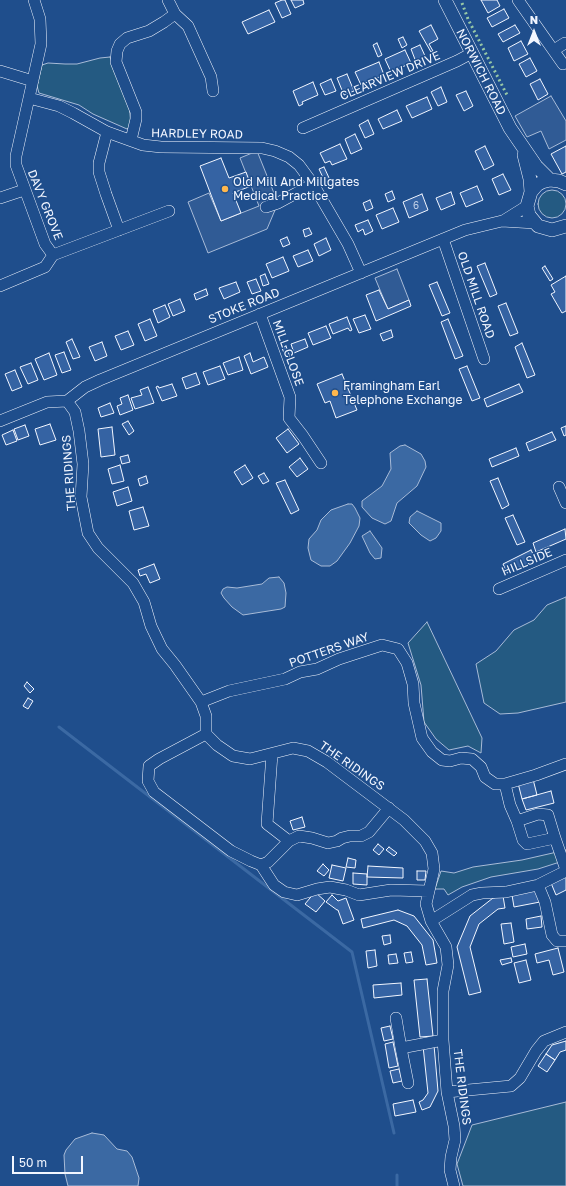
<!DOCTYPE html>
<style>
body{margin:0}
#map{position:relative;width:566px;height:1186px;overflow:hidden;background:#1f4e8c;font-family:"Golos Text",sans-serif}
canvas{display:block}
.north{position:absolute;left:514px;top:12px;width:40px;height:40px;-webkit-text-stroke:3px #1f4e8c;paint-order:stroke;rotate:0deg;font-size:11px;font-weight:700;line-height:16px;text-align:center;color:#f2f6ff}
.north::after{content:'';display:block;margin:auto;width:14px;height:18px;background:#f2f6ff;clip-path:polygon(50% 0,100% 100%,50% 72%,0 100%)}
.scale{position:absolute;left:12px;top:1156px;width:71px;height:18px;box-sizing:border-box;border:2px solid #f2f6ff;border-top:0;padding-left:5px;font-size:12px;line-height:14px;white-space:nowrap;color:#f2f6ff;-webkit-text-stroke:3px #1f4e8c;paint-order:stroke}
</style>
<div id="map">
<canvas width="566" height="1186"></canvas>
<div class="north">N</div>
<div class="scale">50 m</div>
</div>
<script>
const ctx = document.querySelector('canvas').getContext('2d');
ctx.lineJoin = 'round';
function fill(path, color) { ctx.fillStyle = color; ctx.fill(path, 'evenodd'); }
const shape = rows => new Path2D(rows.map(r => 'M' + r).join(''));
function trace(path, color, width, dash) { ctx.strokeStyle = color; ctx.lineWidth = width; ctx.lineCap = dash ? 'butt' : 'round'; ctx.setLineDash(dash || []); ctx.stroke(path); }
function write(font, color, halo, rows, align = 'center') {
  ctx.font = font + ' "Golos Text",sans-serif'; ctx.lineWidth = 3; ctx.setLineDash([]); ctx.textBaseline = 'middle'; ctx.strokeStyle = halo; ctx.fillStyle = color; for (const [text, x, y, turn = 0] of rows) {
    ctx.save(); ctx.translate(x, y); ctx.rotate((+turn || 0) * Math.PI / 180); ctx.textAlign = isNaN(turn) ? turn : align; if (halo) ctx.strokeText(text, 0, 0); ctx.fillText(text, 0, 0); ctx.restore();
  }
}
const green = shape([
 [110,57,114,70,129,102,131,126,127,129,93,114,79,105,39,93,37,86,42,65,48,63,65,64,77,64,100,58,110,57],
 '538 204a14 14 0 1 1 28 0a14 14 0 1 1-28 0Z',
 [566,597,566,702,518,713,500,714,484,703,476,664,496,651,514,630,534,620,547,605,566,597],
 [427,622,482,738,481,753,468,746,449,750,436,739,424,722,421,685,408,643,427,622],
 [566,850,566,860,538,869,491,877,462,887,448,895,444,889,435,889,441,871,454,873,473,867,522,860,566,850],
 [566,1102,566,1186,463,1186,457,1164,472,1125,566,1102]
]);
fill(green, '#245a82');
trace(green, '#a8bbd7', 1);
const parking = shape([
 [551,96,566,121,566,140,549,149,541,131,527,137,515,116,551,96],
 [257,151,278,203,267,229,208,253,188,202,209,193,221,221,259,206,240,158,257,151],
 [397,269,409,300,388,309,375,278,397,269]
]);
fill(parking, '#305b95');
trace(parking, '#a8bbd7', 1);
const water = shape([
 [405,445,421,454,425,461,426,467,417,486,397,503,391,521,385,524,372,518,362,507,362,501,382,486,391,469,390,453,400,446,405,445],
 [348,504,352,504,355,508,360,518,359,526,350,543,337,561,330,566,321,566,311,560,308,548,309,539,317,530,321,520,331,510,348,504],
 [417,511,441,523,441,531,436,538,430,541,421,535,409,523,410,517,417,511],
 [370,531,382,548,381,558,375,559,370,553,362,536,370,531],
 [279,577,284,583,286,593,285,607,281,609,243,615,232,607,224,598,221,593,223,589,227,587,237,588,262,584,269,578,279,577],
 [92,1133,104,1135,117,1149,127,1151,132,1157,139,1178,138,1186,68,1186,65,1174,64,1155,66,1150,75,1139,92,1133]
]);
fill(water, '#3b69a3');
trace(water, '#a8bbd7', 1);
trace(shape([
 [59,727,352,952,394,1133],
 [397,1175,397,1186]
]), '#3b69a3', 3);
const building = shape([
 [282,0,285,0,291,14,282,18,275,3,282,0],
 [291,0,303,0,304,4,295,8,291,0],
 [481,0,497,0,500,6,488,13,481,0],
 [504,9,509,18,492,27,487,18,504,9],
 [269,10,275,22,248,34,242,22,269,10],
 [431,25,438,39,429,44,433,51,431,52,419,31,431,25],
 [515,25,520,33,503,42,498,34,515,25],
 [403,37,407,45,402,48,398,39,403,37],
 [521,41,528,54,514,61,508,48,521,41],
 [377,43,382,55,378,57,373,45,377,43],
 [420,45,426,58,416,62,411,49,420,45],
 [405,50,411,63,391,72,385,59,405,50],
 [530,58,537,71,526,77,519,64,530,58],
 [379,62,384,75,361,85,355,72,379,62],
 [347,74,354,91,344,95,337,78,347,74],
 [331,79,336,91,325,95,320,84,331,79],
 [540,79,548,94,538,100,530,84,540,79],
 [313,82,318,95,302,102,303,104,299,106,293,91,313,82],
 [441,87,447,102,438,106,431,92,441,87],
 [466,91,473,106,464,111,456,95,466,91],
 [427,97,432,109,412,118,406,106,427,97],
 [397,110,402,121,383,129,378,119,397,110],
 [368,120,374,134,365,138,359,125,368,120],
 [355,134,362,149,351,154,345,139,355,134],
 [340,144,347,159,332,165,330,161,325,163,320,153,340,144],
 [485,146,494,165,484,170,475,151,485,146],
 [566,146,566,172,562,174,551,154,566,146],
 [221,158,229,178,246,172,251,186,233,193,241,213,221,221,200,166,221,158],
 [324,167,330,180,325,182,319,169,324,167],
 [503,174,511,190,499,195,492,179,503,174],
 [477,186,483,200,466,207,460,193,477,186],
 [392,191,395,199,388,202,385,194,392,191],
 [451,192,455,204,441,210,436,198,451,192],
 [422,194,428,210,409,218,403,202,422,194],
 [370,200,373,208,366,211,363,203,370,200],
 [393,208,399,222,382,229,376,215,393,208],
 [368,220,373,231,365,235,363,229,358,232,355,225,368,220],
 [309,228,312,234,305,237,303,230,309,228],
 [287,237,290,244,283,247,280,240,287,237],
 [326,238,331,250,319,256,314,244,326,238],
 [308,250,313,261,298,267,293,256,308,250],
 [283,257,289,271,272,278,266,264,283,257],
 [485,263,497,294,490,297,477,266,485,263],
 [545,266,553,279,550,281,542,268,545,266],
 [265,274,269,284,263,286,260,276,265,274],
 [566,276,566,311,562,313,551,294,555,292,551,285,566,276],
 [256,279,261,291,252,294,247,282,256,279],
 [236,282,240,292,224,299,219,288,236,282],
 [437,282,450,313,442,316,429,285,437,282],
 [206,289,208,295,196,300,194,294,206,289],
 [379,290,388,309,409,300,411,306,376,321,366,295,379,290],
 [180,299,185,311,173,316,168,304,180,299],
 [506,303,518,333,510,336,498,306,506,303],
 [165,305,170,317,158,323,153,310,165,305],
 [365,315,371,329,359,333,353,319,365,315],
 [347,317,352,330,350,331,348,328,333,334,329,324,347,317],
 [150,319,157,336,145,341,138,324,150,319],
 [448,319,463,356,455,359,441,322,448,319],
 [326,326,331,338,313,345,308,333,326,326],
 [391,330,393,337,383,341,380,334,391,330],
 [128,331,134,345,121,350,115,336,128,331],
 [72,339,80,357,73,359,66,342,72,339],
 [305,339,308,347,294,353,291,344,305,339],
 [102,342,107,356,95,361,89,347,102,342],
 [522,343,535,375,527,378,515,347,522,343],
 [286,346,290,357,286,358,282,348,286,346],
 [64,352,71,370,62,373,55,355,64,352],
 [49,353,57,375,44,380,35,359,49,353],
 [250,353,253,362,264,357,268,367,251,374,244,356,250,353],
 [239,357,243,370,228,375,223,363,239,357],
 [31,363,38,380,28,384,20,367,31,363],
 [220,366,225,379,208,385,203,372,220,366],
 [467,366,480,398,472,401,459,369,467,366],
 [15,370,22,387,12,391,5,374,15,370],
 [196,373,200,384,186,389,182,378,196,373],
 [342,374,357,410,336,418,330,401,325,403,317,384,342,374],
 [172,384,177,396,162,401,156,387,158,386,159,388,172,384],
 [519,384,523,392,487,407,484,399,519,384],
 [148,387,154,403,135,409,131,398,142,395,140,390,148,387],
 [128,395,133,410,120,415,117,406,122,404,120,398,128,395],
 [110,403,114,413,101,417,98,408,110,403],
 [128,421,134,431,129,435,122,424,128,421],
 [50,424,56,440,40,445,35,429,50,424],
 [25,425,29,436,18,440,14,429,25,425],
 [566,426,566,435,564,436,561,428,566,426],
 [112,427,115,455,101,457,98,429,112,427],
 [288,429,299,444,287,453,276,438,288,429],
 [13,430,17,441,6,445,2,435,13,430],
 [552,432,556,440,529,451,526,443,552,432],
 [516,448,519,456,492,467,489,459,516,448],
 [128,455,130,462,122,464,120,457,128,455],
 [300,458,308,469,297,477,289,467,300,458],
 [120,465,124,481,112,484,108,469,120,465],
 [245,465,253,478,242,485,234,472,245,465],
 [264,473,269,481,263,484,258,476,264,473],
 [146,476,148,483,140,486,138,479,146,476],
 [498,478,509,505,502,509,490,481,498,478],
 [285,480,299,510,291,514,276,483,285,480],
 [128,487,132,501,117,506,113,492,128,487],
 [143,507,149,526,134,530,129,511,143,507],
 [513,515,525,542,517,545,505,518,513,515],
 [565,529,566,539,536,552,533,543,565,529],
 [531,550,536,560,507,573,503,564,531,550],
 [154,564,160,579,150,583,146,574,140,576,138,570,154,564],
 [27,682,34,689,30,693,24,686,27,682],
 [28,698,33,701,28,709,23,706,28,698],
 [533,779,537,795,522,799,518,783,533,779],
 [551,791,554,803,526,810,522,799,551,791],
 [302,817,305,827,293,830,290,821,302,817],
 [378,844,384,849,379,855,373,850,378,844],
 [389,847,397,853,394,856,386,850,389,847],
 [348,858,356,860,355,868,346,867,348,858],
 [323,864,329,870,324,876,317,871,323,864],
 [332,865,346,868,343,881,329,878,332,865],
 [368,866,403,868,403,878,367,877,368,866],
 [417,871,426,871,425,880,417,880,417,871],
 [353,873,367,874,367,885,353,884,353,873],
 [566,876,566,890,556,895,551,883,566,876],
 [537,890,540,902,514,907,512,895,537,890],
 [315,892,325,901,316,912,305,904,315,892],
 [332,895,338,901,346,898,354,920,343,924,338,910,337,910,326,902,332,895],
 [503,896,505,908,498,909,479,924,470,947,481,992,469,995,457,947,470,916,493,898,503,896],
 [398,910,414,916,433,940,437,963,426,965,422,945,407,926,394,920,363,928,361,919,398,910],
 [541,916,542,927,527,929,526,919,541,916],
 [511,923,514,942,504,944,501,924,511,923],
 [390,935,391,943,384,945,382,936,390,935],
 [525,944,527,954,513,957,511,947,525,944],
 [558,948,564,972,553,975,549,960,537,963,535,954,558,948],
 [375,950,377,966,368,968,366,951,375,950],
 [411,952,413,962,406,963,404,953,411,952],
 [396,954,398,963,389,964,388,955,396,954],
 [511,958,512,962,502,965,500,960,511,958],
 [526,960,531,980,519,983,514,963,526,960],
 [427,979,433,1036,420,1037,414,980,427,979],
 [401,983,402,995,374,998,373,985,401,983],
 [390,1026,393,1039,384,1041,381,1028,390,1026],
 [566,1041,566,1050,560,1052,555,1060,546,1054,552,1045,566,1041],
 [393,1042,398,1066,389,1068,385,1044,393,1042],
 [434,1045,438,1091,430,1107,422,1110,419,1102,423,1100,428,1093,423,1046,434,1045],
 [546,1054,555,1060,547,1072,538,1066,546,1054],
 [399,1069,402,1081,393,1083,390,1071,399,1069],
 [413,1100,416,1112,395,1116,393,1104,413,1100]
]);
fill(building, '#3563a3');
trace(building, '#f2f6ff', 1);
const minor = shape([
 [34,0,40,19,41,44,16,156,16,165,45,244,53,255],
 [168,0,175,14,188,26,211,77,213,91],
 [518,0,563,64],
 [554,50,565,43],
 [0,71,33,81],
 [29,98,59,106,73,113,107,132,143,145,161,147,262,148,275,151,289,157,299,165,313,184],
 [303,128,457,61,472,53],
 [107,132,99,163,99,172,106,194,119,230],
 [131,140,136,119,136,112,116,62,117,51,120,44,127,38,149,31,164,22,175,14],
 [0,198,24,190],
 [266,207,278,203,313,184,348,244,361,273],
 [503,221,527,206],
 [443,239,484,359],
 [0,286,45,267,53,255,169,211],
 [260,314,290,397,289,418,303,436,321,463],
 [67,401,75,412,79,431,83,464,81,497,88,533,98,548,133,583,144,602,151,626,162,649,175,665,201,702,206,716,206,734,217,745,233,756,250,759,293,748,308,751,327,762,404,820,425,841,432,853,434,869,426,904,431,921,446,947,448,965,443,991,443,1040,447,1092,454,1126,455,1140,451,1157,450,1170,454,1186],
 [0,421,47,402,67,401,85,387,100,380,465,230,502,221,535,223],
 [559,487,566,503],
 [499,589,566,560],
 [201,702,229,691,285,679,300,672,317,669,339,659,382,645,398,649,407,663,413,684,414,703,422,738,432,752,442,760,450,761,461,758,472,759,481,767,485,777,495,784,505,784,536,775,566,764],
 [206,734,159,759,149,766,148,781,154,792,231,851,251,861,261,865,268,862,289,841,299,836,312,838,328,843,337,841,342,838,350,836,361,836,369,832,389,808],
 [272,754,267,824,289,841],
 [505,784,510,805,517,821,523,840,527,844,555,838,566,870],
 [517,821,538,814,548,815,555,838],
 [261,865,274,885,284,892,297,895,317,889,330,887,346,890,359,895,391,890,428,891],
 [538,885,545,902,552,935,557,941,566,941],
 [431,921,472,895,482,893,506,892,538,885,566,871],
 [396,1018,401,1048,443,1040],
 [401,1048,408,1083],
 [447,1092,511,1086,520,1078,536,1051,544,1041,566,1032]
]);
const major = shape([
 [445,0,510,128,536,166,550,180],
 [524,155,530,179,531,192],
 [566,184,559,181,550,180,542,182,537,185,531,192,527,206,529,215,538,226,552,230,566,226]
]);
trace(minor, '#f2f6ff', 12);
trace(major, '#f2f6ff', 14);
trace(minor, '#1f4e8c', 11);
trace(major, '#1f4e8c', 13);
trace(shape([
 [462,3,468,19,507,95]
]), '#97c8a6', 3, [2, 3]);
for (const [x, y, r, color] of [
 [225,189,4,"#ffb74d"],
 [335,393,4,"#ffb74d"]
]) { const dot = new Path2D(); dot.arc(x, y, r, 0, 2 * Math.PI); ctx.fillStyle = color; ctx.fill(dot); trace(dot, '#1f4e8c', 1.5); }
write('10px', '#c3d1e8', null, [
 ["6",416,206]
]);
write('12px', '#f2f6ff', '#1f4e8c', [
 ["NORWICH ROAD",481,72,63],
 ["CLEARVIEW DRIVE",390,76,-23],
 ["HARDLEY ROAD",197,134,1],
 ["DAVY GROVE",45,205,68],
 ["OLD MILL ROAD",476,295,71],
 ["STOKE ROAD",244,306,-22],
 ["MILL CLOSE",288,353,70],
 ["THE RIDINGS",69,473,-94],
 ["HILLSIDE",527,562,-23],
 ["POTTERS WAY",329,650,-19],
 ["THE RIDINGS",352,766,35],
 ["THE RIDINGS",462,1087,83]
]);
write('12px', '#f2f6ff', '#1f4e8c', [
 ["Old Mill And Millgates",233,182],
 ["Medical Practice",233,196],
 ["Framingham Earl",343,386],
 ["Telephone Exchange",343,400]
], 'left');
</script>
